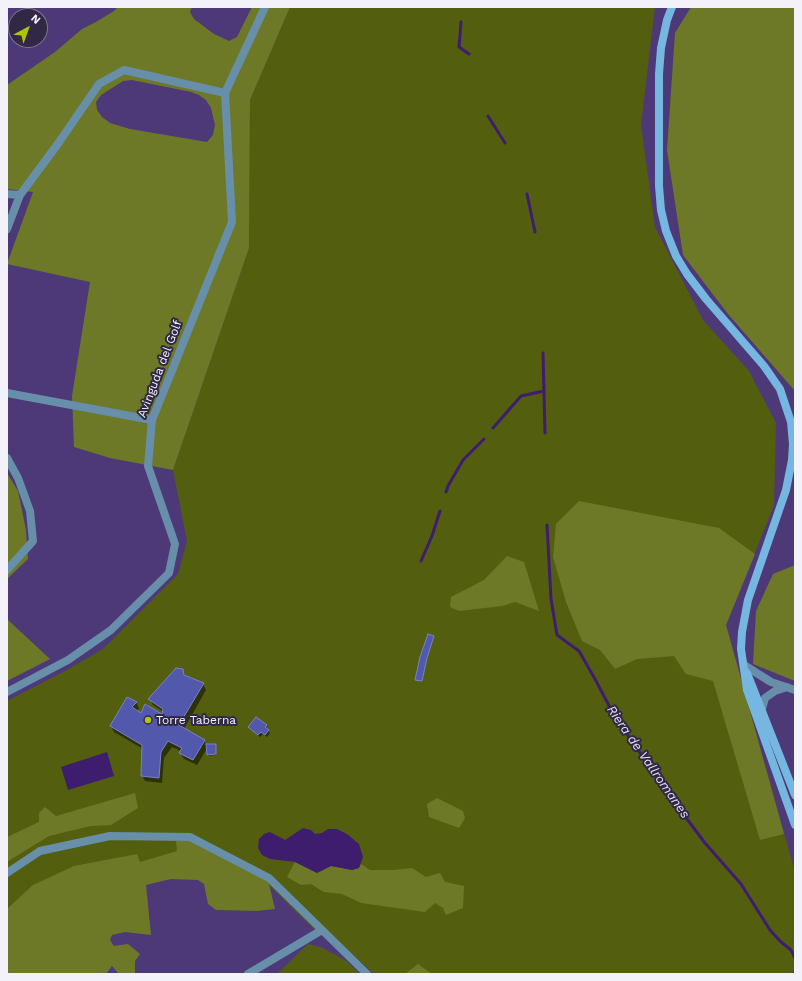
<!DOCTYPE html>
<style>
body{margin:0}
#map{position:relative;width:802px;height:981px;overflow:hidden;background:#4e3978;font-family:"Work Sans",sans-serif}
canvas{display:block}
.frame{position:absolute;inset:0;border:8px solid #f3f1f9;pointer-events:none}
.north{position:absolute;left:8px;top:8px;width:40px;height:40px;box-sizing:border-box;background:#312845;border:1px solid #7f788d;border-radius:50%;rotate:41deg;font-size:11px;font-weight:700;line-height:16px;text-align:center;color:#f3f1f9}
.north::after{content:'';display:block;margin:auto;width:14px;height:18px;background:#b0c500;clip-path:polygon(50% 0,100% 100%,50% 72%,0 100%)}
</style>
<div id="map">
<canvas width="802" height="981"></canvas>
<div class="frame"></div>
<div class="north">N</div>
</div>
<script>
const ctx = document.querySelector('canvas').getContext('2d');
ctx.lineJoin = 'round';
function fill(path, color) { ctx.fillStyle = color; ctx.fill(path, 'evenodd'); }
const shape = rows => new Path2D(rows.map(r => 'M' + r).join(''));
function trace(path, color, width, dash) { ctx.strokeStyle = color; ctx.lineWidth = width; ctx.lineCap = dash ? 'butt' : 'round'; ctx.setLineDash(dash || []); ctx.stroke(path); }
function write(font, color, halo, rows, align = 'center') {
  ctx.font = font + ' "Work Sans",sans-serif'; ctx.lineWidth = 4; ctx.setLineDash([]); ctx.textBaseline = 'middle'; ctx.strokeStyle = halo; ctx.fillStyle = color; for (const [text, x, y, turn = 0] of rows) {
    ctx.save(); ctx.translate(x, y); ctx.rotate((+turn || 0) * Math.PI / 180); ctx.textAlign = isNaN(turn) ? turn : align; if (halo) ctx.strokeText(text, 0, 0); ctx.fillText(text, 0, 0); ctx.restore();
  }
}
fill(shape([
 [290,7,655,7,641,125,655,227,703,320,749,371,776,423,774,505,726,625,795,872,795,965,792,974,374,974,325,929,319,934,272,888,202,850,7,926,7,701,65,671,103,649,178,574,187,541,173,470,249,248,250,100],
 [308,944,323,948,345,960,360,974,277,974]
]), '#545e0f');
fill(shape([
 [118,7,192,7,190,12,194,19,214,34,229,41,237,37,252,7,290,7,250,100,249,248,173,470,110,458,74,447,72,396,90,282,7,264,33,192,7,189,7,85,55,52,82,29,96,22,114,11],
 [132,80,191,92,199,95,206,100,211,108,215,125,213,135,207,142,130,129,110,123,102,117,97,110,96,102,101,95,123,81],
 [691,7,795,7,795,391,728,314,683,255,667,150,675,33],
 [7,473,18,491,26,530,28,559,7,579],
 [579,501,719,528,755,554,726,625,784,834,760,840,713,681,686,674,674,656,637,659,615,669,600,650,582,641,566,602,553,557,556,524],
 [507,556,524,562,539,611,515,602,502,606,459,611,450,607,451,597,484,580],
 [795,565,795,681,753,664,756,611,773,574],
 [7,619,50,659,7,681],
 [135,793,138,808,111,825,91,826,49,836,7,862,7,837,39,822,39,813,45,807,56,816],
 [437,798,463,811,465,818,459,828,429,817,427,804],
 [190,839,268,880,275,909,256,911,216,910,208,904,204,884,198,880,171,879,146,885,151,935,125,932,112,935,110,940,114,946,128,944,140,954,135,961,135,974,119,974,112,966,106,974,7,974,7,909,33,885,74,866,137,854,140,862,177,851,176,841],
 [295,862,317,873,331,866,352,870,359,868,361,864,370,870,394,870,412,868,426,877,440,873,445,882,464,886,463,908,446,915,443,908,435,903,425,912,361,903,342,894,324,892,311,884,301,885,287,877],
 [418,964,432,974,405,974]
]), '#6e7928');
fill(shape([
 [107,752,114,776,68,790,61,767],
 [303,828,311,830,315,834,322,833,328,829,337,829,347,834,359,844,363,857,359,868,352,870,331,866,317,873,295,862,270,859,262,855,258,848,259,839,264,834,270,832,285,840]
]), '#3e1d6f');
fill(shape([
 [182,670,186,677,203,684,206,690,184,729,204,741,207,745,216,746,216,755,208,756,208,747,197,765,184,759,180,753,181,751,172,747,164,758,162,783,145,781,142,775,143,749,114,732,111,726,136,702,139,708,137,711,141,714,163,716,164,712,153,705,150,699],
 [266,726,270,733,267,737,263,734,260,737,249,727]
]), '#0007');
trace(shape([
 [461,22,459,47,469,54],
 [488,116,505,143],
 [527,194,535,232],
 [543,353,545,433],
 [493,428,521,396,544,391],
 [446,492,448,486,463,460,484,439],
 [547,525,551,599,557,635,579,651,595,679,615,717,675,803,705,843,741,884,770,930,781,942,791,950,795,958],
 [421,561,432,536,440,511]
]), '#3e1d6f', 3);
const building = shape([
 [428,634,434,636,427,658,422,681,415,680,420,657,428,634],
 [176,668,183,669,184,675,204,683,179,725,205,740,193,760,179,753,182,748,168,741,161,752,159,778,141,776,142,745,110,726,127,697,137,702,132,707,141,713,145,704,162,714,163,709,148,699,176,668],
 [256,717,267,725,265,727,269,730,265,735,261,732,258,735,248,727,256,717],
 [206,744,216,744,216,754,207,755,206,744]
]);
fill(building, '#5259ad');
trace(building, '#7882c7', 1);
trace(shape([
 [7,194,20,195],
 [7,229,20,195,57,145,99,84,124,70,225,93],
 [7,393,152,420],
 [7,458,18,478,30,511,33,541,7,570],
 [744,665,771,682,795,690],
 [7,692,68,660,111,630,169,573,175,544,148,466,152,420,232,222,225,93,265,7],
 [762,709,765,698,775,691,787,687],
 [7,873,40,851,110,836,190,837,269,878,367,974],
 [248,974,322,930]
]), '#678fa9', 8);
trace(shape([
 [672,7,667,20,661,48,659,74,659,186,661,210,666,231,676,256,687,274,706,299,764,366,780,389,791,422,793,444,792,460,786,490,748,600,742,632,741,649,747,690,795,825],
 [747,673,795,795]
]), '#75b7e0', 8);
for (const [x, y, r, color] of [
 [148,720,4,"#b0c500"]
]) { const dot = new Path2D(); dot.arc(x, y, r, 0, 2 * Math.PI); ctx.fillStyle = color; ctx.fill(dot); trace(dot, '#312845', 1.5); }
write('12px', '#f3f1f9', '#312845', [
 ["Avinguda del Golf",160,369,-69]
]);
write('12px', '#f3f1f9', '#312845', [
 ["Torre Taberna",156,720]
], 'left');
write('italic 13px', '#e0daf2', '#312845', [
 ["Riera de Vallromanes",648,762,55]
]);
</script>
